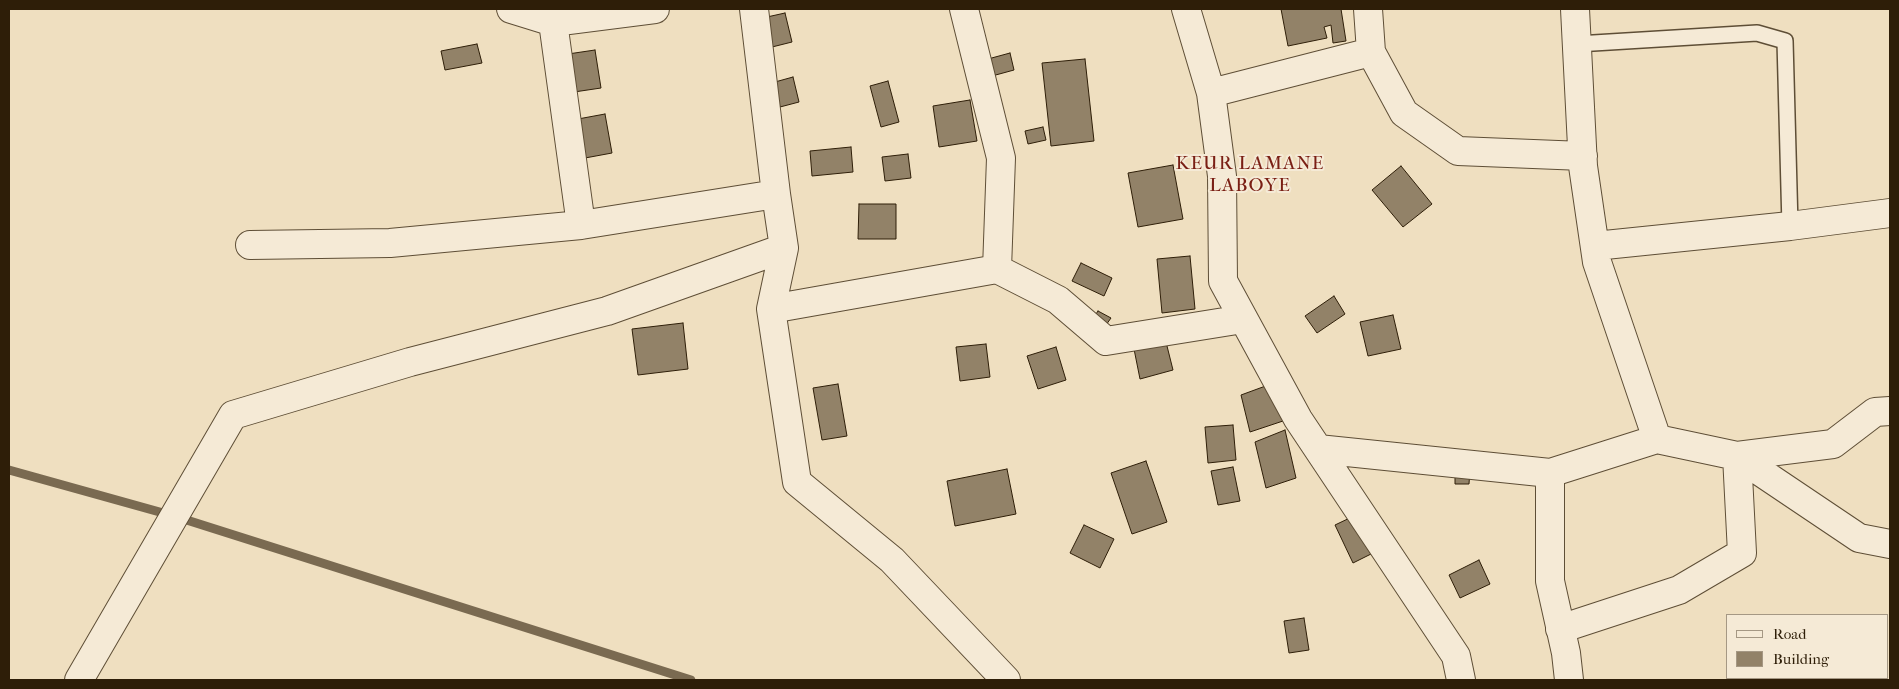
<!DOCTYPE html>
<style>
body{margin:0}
#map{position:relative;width:1899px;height:689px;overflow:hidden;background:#efdfc0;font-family:"IM FELL French Canon",serif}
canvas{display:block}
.frame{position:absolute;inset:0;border:10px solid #2e1e08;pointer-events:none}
.legend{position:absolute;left:1726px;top:614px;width:162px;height:65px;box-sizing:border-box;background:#f5ead6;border:1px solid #a59884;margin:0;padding:6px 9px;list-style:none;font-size:15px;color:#2e1e08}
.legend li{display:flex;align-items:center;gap:10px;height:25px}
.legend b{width:25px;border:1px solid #a59884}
</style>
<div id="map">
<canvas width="1899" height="689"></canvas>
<div class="frame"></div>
<ul class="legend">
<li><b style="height:6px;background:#f5ead6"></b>Road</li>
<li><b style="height:14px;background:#928268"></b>Building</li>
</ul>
</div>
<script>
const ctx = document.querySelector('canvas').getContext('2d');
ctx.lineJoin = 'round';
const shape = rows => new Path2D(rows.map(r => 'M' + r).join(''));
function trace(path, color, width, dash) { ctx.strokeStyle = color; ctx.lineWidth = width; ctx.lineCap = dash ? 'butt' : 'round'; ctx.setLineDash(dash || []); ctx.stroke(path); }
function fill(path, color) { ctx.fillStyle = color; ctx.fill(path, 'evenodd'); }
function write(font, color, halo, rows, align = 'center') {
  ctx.font = font + ' "IM FELL French Canon",serif'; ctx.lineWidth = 4; ctx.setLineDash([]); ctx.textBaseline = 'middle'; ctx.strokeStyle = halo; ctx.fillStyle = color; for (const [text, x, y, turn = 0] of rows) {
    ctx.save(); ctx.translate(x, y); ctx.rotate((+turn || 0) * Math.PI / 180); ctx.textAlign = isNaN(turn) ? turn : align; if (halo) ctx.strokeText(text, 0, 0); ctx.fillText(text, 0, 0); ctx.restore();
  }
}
trace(shape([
 [9,470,174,516,691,680]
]), '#7a6a51', 9);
const building = shape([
 [1281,9,1341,9,1346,41,1333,43,1331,25,1324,27,1327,38,1288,46,1281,9],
 [785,13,792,42,764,49,767,17,785,13],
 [477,44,482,63,445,70,441,51,477,44],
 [595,50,601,88,574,92,568,54,595,50],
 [1010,53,1014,70,992,76,988,59,1010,53],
 [1085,59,1094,141,1051,146,1042,63,1085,59],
 [793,77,799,102,780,107,775,82,793,77],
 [888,81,899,122,881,127,870,86,888,81],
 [970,100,977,141,939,147,933,106,970,100],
 [605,114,612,153,585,158,578,119,605,114],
 [1043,127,1046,140,1028,144,1025,131,1043,127],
 [851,147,853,172,812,176,810,151,851,147],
 [908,154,911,178,885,181,882,157,908,154],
 [1173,165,1183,219,1138,227,1128,173,1173,165],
 [1401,166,1432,204,1403,227,1372,190,1401,166],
 [859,204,896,204,896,239,858,239,859,204],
 [1190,256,1195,309,1162,313,1157,259,1190,256],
 [1081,263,1112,278,1104,296,1072,281,1081,263],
 [1334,296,1345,314,1317,333,1305,316,1334,296],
 [1098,311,1111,318,1106,325,1094,317,1098,311],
 [1393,315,1401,349,1368,356,1360,322,1393,315],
 [683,323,688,369,638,375,632,329,683,323],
 [1166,342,1173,370,1140,379,1134,349,1166,342],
 [986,344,990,377,960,381,956,347,986,344],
 [1056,347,1066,380,1038,389,1027,356,1056,347],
 [838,384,847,436,822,440,813,388,838,384],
 [1271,384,1283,421,1250,432,1241,395,1271,384],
 [1233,425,1236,460,1208,463,1205,427,1233,425],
 [1285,430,1296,478,1266,488,1255,442,1285,430],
 [1146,461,1167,522,1132,534,1111,473,1146,461],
 [1233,467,1240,501,1218,505,1211,471,1233,467],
 [1007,469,1016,514,955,526,947,481,1007,469],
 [1455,469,1470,469,1469,484,1455,484,1455,469],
 [1356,515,1375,552,1353,563,1335,525,1356,515],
 [1084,525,1114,539,1100,568,1070,553,1084,525],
 [1479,560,1490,584,1460,598,1449,575,1479,560],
 [1304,618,1309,650,1289,653,1284,621,1304,618]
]);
fill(building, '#928268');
trace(building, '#2e1e08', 1);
const service = shape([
 [1577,44,1757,33,1785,41,1790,226]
]);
const minor = shape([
 [511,9,553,22],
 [655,9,553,22,581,225,776,194,754,9],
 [964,9,1001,158,997,269,1058,300,1106,341,1243,319],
 [1186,9,1211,93],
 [1368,9,1371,52,1404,113,1458,151,1583,156],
 [1575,9,1583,166,1597,262,1657,439],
 [1371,52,1211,93,1222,176,1223,281,1298,419,1456,656,1461,680],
 [776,194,784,248,771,309,997,269],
 [250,245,390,243,581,225],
 [1595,246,1790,226,1890,213],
 [771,309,797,482,892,560,1006,680],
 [1890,411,1875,412,1833,444,1737,456,1859,538,1890,544],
 [1318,449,1550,473,1550,581,1566,653,1569,680],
 [1550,473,1657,439,1737,456,1742,553,1679,590,1560,629],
 [79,680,233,415,410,362,607,311,784,248]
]);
trace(service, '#5e4e36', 18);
trace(minor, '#5e4e36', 30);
trace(service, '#f5ead6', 15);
trace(minor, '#f5ead6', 28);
ctx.letterSpacing = '1px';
write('19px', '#7a1f14', '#f5ead6', [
 ["KEUR LAMANE",1250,164],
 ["LABOYE",1250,186]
]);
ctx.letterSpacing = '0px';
</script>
